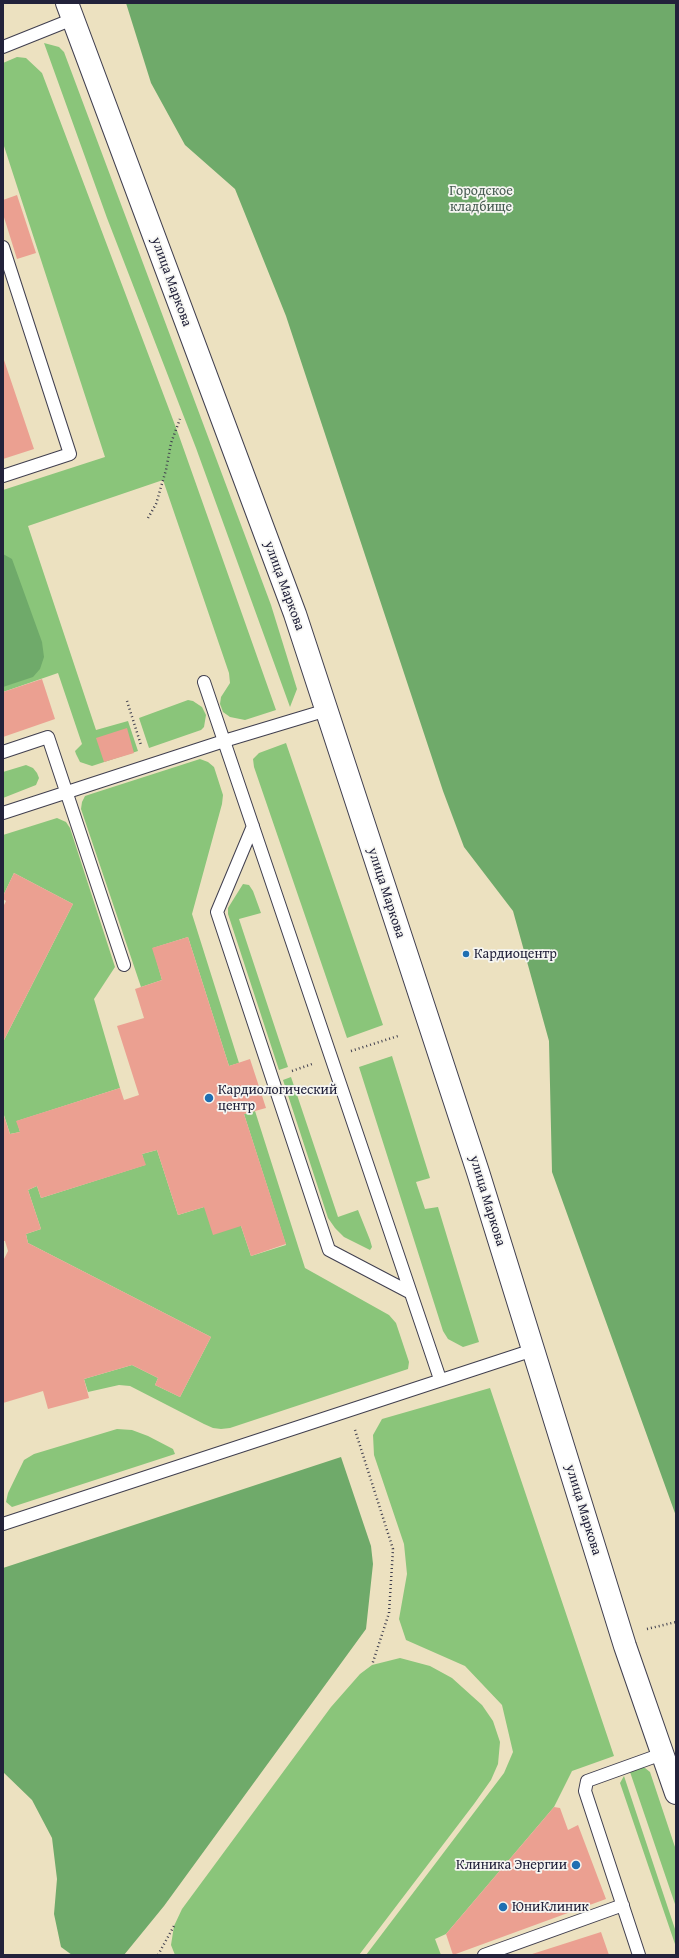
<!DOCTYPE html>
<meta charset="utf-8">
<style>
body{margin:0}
#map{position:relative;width:679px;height:1958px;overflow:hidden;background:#ece1c0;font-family:"Gentium Book Plus",serif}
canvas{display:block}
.frame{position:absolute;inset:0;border:4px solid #22223b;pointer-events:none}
</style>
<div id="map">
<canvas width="679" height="1958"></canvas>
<div class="frame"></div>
</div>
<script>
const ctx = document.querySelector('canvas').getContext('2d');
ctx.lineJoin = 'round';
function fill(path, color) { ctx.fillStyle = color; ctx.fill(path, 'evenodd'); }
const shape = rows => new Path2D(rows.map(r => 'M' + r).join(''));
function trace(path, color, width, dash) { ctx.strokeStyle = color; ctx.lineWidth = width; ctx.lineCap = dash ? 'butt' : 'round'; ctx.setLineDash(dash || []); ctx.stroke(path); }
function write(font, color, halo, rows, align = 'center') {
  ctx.font = font + ' "Gentium Book Plus",serif'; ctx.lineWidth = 3.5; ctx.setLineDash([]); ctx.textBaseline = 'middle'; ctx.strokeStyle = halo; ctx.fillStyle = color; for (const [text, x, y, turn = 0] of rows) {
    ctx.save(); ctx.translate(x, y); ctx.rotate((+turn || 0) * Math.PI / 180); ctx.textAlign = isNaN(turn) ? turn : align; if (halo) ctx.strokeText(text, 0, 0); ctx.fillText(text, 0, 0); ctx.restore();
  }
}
fill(shape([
 [44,43,59,47,64,52,271,605,297,689,290,707,196,448,107,218],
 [17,57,26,58,42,73,178,433,276,710,245,720,230,717,223,712,220,704,221,697,230,683,229,673,163,480,28,526,96,730,128,721,138,751,92,766,80,762,76,754,75,751,82,744,58,673,3,692,3,490,105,457,3,143,3,63],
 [188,700,193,701,202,707,206,715,204,727,201,730,149,748,139,718],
 [286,743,383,1025,347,1038,254,767,253,759,259,753],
 [200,759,208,762,214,767,223,795,222,804,192,914,239,1063,229,1066,188,937,153,948,162,980,141,987,81,809,82,802,85,796,91,794],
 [26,765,33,768,37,773,39,778,36,785,3,798,3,772],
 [57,818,66,822,70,828,115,967,94,999,120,1088,17,1121,20,1132,10,1134,3,1112,3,1042,73,904,14,873,3,896,3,835],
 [243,884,249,885,253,891,261,913,239,919,288,1067,279,1070,228,914,228,908],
 [392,1056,430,1178,416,1182,425,1209,438,1207,479,1342,463,1347,448,1339,443,1331,359,1067],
 [291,1077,338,1217,358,1210,370,1240,372,1247,370,1250,344,1237,335,1228,328,1218,283,1080],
 [255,1111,305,1268,389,1315,396,1323,409,1362,408,1369,230,1428,221,1429,213,1428,204,1424,130,1386,119,1385,88,1392,84,1379,132,1365,158,1378,155,1385,180,1397,211,1337,28,1243,26,1234,41,1229,28,1190,37,1186,41,1198,145,1165,142,1154,157,1150,178,1215,204,1207,241,1226,251,1256,286,1245,244,1114],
 [490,1388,614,1756,572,1771,554,1807,446,1934,435,1939,441,1955,366,1955,504,1773,513,1752,502,1705,465,1666,406,1640,399,1619,407,1574,404,1544,374,1455,373,1435,382,1419],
 [117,1429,132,1430,148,1436,173,1449,175,1454,12,1507,6,1502,8,1493,24,1460,34,1454],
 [400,1658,430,1666,452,1678,482,1705,493,1721,500,1742,498,1764,491,1780,474,1804,359,1955,175,1955,171,1945,174,1926,182,1909,331,1707,360,1674,372,1665],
 [640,1768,645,1768,650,1772,676,1850,676,1907,630,1772],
 [624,1776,676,1932,676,1947,620,1783]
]), '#8ac57a');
fill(shape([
 [126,3,676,3,676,1516,552,1172,549,1041,513,911,464,847,443,791,286,316,235,189,185,145,151,83],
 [3,554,12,559,42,642,44,657,40,669,33,677,3,687],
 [341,1457,371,1546,373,1564,366,1629,164,1906,124,1955,72,1955,61,1947,54,1914,57,1879,52,1838,32,1800,3,1772,3,1568]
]), '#6faa6a');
fill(shape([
 [17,195,36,253,17,259,3,214,3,200],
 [3,357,34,449,3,459],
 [42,679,55,719,3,737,3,692],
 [127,728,134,753,104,762,96,738],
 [14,873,73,904,3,1042,3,907,6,901,3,899,3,896],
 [188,937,229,1066,250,1059,266,1108,244,1114,286,1244,251,1256,241,1226,213,1235,204,1207,178,1215,157,1150,142,1154,146,1165,41,1198,37,1186,28,1190,41,1229,26,1234,28,1243,211,1337,180,1397,155,1385,158,1378,132,1365,84,1379,89,1398,48,1409,43,1391,3,1403,3,1261,8,1251,5,1241,3,1241,3,1113,10,1134,20,1132,16,1121,120,1088,124,1100,139,1095,117,1026,144,1018,135,989,162,980,152,948],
 [554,1807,560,1808,568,1830,578,1825,606,1899,453,1955,446,1934],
 [601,1932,609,1955,529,1955]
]), '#eba091');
const lane = shape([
 [3,47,73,19],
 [3,247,70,454,3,476],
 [204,682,440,1379],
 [3,752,48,737,124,965],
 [3,813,224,741,327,710],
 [253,826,217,912,329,1250,411,1293],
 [3,1524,533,1350],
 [484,1955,623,1905],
 [639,1955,585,1791,587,1781,662,1754]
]);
const secondary = shape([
 [67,3,295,614,478,1172,625,1646,676,1793]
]);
trace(lane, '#403f4f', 14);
trace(secondary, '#403f4f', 24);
trace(shape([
 [148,518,156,504,166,470,171,443,180,419],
 [127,701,141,745],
 [351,1051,398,1036],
 [292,1071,312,1064],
 [355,1430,393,1549,389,1613,372,1665],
 [647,1629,676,1622],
 [158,1955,174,1926]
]), '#403f4f', 2.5, [1, 3]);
trace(lane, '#fff', 12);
trace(secondary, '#fff', 22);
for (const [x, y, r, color] of [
 [466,954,4,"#1f6fb2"],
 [209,1098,5,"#1f6fb2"],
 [576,1865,5,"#1f6fb2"],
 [503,1907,5,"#1f6fb2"]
]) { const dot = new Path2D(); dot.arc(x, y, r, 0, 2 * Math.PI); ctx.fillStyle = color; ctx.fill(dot); trace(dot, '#f6f6f2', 1.5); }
write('14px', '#465b51', '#f6f6f2', [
 ["Городское",481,191],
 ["кладбище",481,207]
]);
write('14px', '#22223b', '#f6f6f2', [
 ["улица Маркова",171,282,70],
 ["улица Маркова",284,586,70],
 ["улица Маркова",386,893,72],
 ["улица Маркова",487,1201,73],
 ["улица Маркова",583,1510,73]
]);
write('14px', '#22223b', '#f6f6f2', [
 ["Кардиоцентр",474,954],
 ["Кардиологический",218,1090],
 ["центр",218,1106],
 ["Клиника Энергии",567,1865,"right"],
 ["ЮниКлиник",512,1907]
], 'left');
</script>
